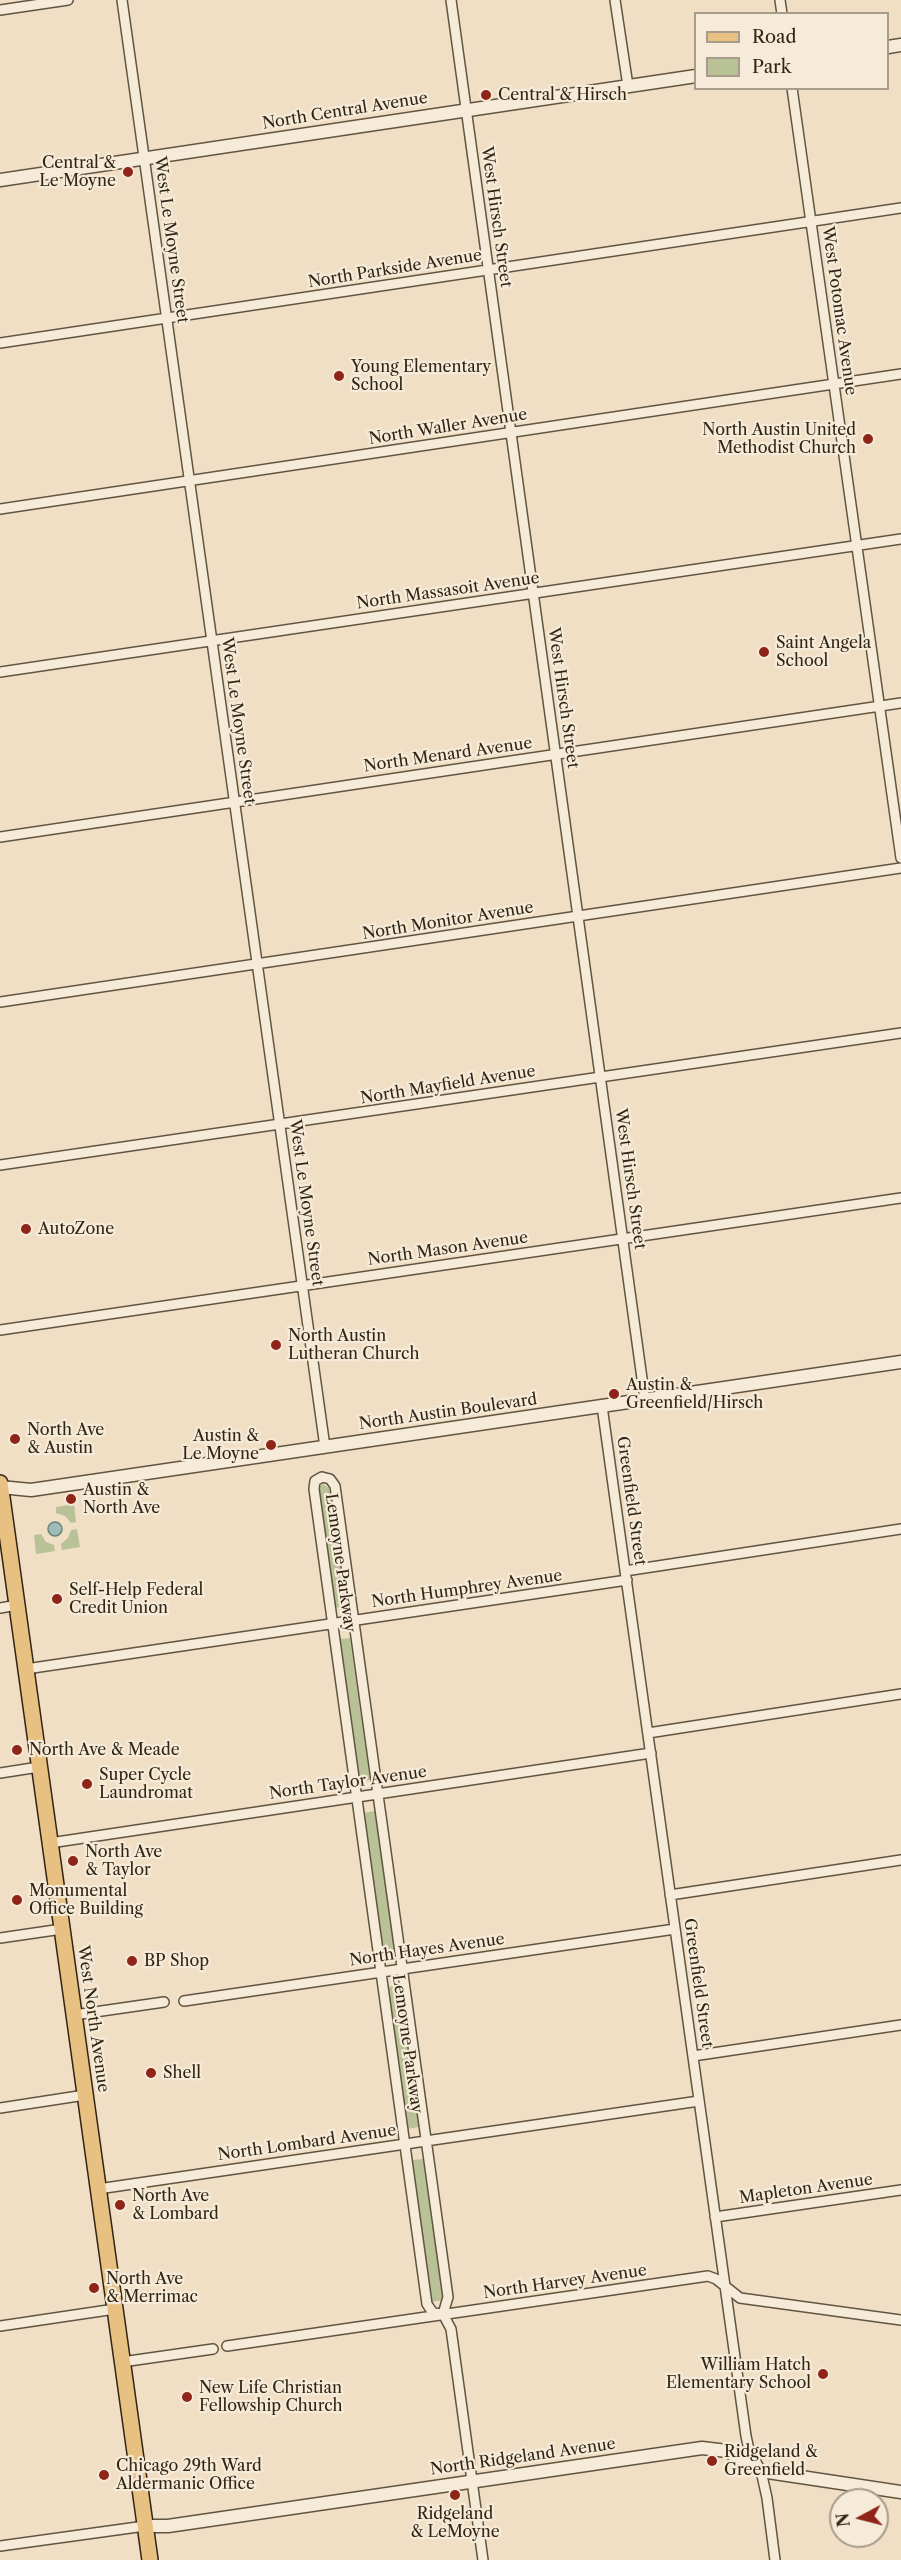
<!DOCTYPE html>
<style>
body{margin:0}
#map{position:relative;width:901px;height:2560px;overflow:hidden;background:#f1dfc5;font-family:"Libre Caslon Text",serif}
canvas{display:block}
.legend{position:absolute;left:694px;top:12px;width:195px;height:78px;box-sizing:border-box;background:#f6ead9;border:2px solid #a79b8a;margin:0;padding:8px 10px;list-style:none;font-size:18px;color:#312514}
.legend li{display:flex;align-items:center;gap:12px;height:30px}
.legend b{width:30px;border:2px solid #a79b8a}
.north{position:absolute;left:829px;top:2488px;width:60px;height:60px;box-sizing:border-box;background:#f6ead9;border:2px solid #a79b8a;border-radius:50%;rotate:263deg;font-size:16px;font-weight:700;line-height:24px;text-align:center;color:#312514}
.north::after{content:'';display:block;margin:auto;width:21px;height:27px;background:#8f2418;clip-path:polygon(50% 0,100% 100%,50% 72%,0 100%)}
</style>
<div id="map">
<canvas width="901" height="2560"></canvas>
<ul class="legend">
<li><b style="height:8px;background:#e8c082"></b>Road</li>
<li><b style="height:16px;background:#b8c296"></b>Park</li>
</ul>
<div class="north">N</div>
</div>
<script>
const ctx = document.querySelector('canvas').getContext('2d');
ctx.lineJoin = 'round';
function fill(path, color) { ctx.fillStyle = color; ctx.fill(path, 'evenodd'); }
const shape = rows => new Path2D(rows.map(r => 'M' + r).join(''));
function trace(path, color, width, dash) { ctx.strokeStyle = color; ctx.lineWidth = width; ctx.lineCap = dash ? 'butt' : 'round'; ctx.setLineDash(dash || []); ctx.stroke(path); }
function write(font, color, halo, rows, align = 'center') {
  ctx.font = font + ' "Libre Caslon Text",serif'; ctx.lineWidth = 4.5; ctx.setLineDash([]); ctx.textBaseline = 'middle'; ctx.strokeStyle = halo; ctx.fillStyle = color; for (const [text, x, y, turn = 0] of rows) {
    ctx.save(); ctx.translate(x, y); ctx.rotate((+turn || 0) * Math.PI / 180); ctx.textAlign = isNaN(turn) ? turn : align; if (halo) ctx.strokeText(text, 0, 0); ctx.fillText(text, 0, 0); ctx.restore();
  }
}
fill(shape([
 [323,1484,329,1488,346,1606,334,1608,317,1489],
 [74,1504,76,1522,71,1523,65,1516,56,1513,56,1507],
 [77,1529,80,1547,62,1550,61,1544,68,1538,71,1530],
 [41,1534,46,1542,54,1545,55,1551,36,1554,34,1535],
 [350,1638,370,1780,358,1782,338,1639],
 [375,1811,395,1954,383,1955,363,1813],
 [399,1985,419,2127,407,2129,387,1987],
 [423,2159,443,2300,431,2302,411,2160]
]), '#b8c296');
const water = shape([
 '48 1529a7 7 0 1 1 14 0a7 7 0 1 1-14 0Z'
]);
fill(water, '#9bbdb5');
trace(water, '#718075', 1.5);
const minor = shape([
 [122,0,325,1447],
 [451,0,645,1400],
 [615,0,628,86],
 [780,0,782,14],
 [0,10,68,0],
 [792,88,901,858],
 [0,343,901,208],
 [0,509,901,374],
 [0,672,901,539],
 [0,837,901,703],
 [0,1002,901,868],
 [0,1165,901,1033],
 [0,1330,901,1198],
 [602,1406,746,2436,749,2450,761,2471,767,2498,775,2560],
 [625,1571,901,1529],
 [0,1608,17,1605],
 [26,1669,627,1580],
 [648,1733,901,1694],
 [0,1773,39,1767],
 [50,1843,651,1753],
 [670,1895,901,1860],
 [0,1938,62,1929],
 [184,2001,675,1929],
 [74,2015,164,2002],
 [693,2056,901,2025],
 [0,2108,85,2095],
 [98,2189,699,2101],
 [715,2217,901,2190],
 [443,2314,448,2297,335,1486,330,1479,322,1477,315,1481,314,1489,427,2304,433,2313,443,2314,451,2329,483,2560],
 [0,2326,115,2309],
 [227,2346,708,2276,716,2279,740,2298,901,2320],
 [122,2362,213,2349],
 [0,2546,145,2526]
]);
const tertiary = shape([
 [888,47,901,45],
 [0,180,696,76],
 [0,1487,31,1490,901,1362],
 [145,2526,168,2526,702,2448,727,2451,761,2471,901,2492]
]);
const primary = shape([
 [0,1483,150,2560]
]);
trace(minor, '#615440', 12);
trace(tertiary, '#615440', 15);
trace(primary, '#312514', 18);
trace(minor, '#f6ead9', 9);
trace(tertiary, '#f6ead9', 12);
trace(primary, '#e8c082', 15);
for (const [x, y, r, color] of [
 [486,95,6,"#8f2418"],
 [128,172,6,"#8f2418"],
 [339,376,6,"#8f2418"],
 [868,439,6,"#8f2418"],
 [764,652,6,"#8f2418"],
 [26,1229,6,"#8f2418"],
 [276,1345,6,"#8f2418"],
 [614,1394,6,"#8f2418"],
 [15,1439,6,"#8f2418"],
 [271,1445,6,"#8f2418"],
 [71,1499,6,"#8f2418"],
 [57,1599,6,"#8f2418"],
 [17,1750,6,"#8f2418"],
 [87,1784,6,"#8f2418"],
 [73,1861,6,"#8f2418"],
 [17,1900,6,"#8f2418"],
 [132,1961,6,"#8f2418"],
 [151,2073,6,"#8f2418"],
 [120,2205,6,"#8f2418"],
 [94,2288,6,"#8f2418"],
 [823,2374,6,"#8f2418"],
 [187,2397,6,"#8f2418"],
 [712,2461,6,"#8f2418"],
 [104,2475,6,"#8f2418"],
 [455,2495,6,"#8f2418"]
]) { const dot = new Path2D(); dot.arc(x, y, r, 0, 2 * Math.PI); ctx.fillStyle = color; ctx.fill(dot); trace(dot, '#f6ead9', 2); }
write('16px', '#312514', '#f6ead9', [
 ["Central & Hirsch",498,95],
 ["Central &",116,163,"right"],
 ["Le Moyne",116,181,"right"],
 ["Young Elementary",351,367],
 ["School",351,385],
 ["North Austin United",856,430,"right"],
 ["Methodist Church",856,448,"right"],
 ["Saint Angela",776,643],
 ["School",776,661],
 ["AutoZone",38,1229],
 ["North Austin",288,1336],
 ["Lutheran Church",288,1354],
 ["Austin &",626,1385],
 ["Greenfield/Hirsch",626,1403],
 ["North Ave",27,1430],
 ["& Austin",27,1448],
 ["Austin &",259,1436,"right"],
 ["Le Moyne",259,1454,"right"],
 ["Austin &",83,1490],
 ["North Ave",83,1508],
 ["Self-Help Federal",69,1590],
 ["Credit Union",69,1608],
 ["North Ave & Meade",29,1750],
 ["Super Cycle",99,1775],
 ["Laundromat",99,1793],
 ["North Ave",85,1852],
 ["& Taylor",85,1870],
 ["Monumental",29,1891],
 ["Office Building",29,1909],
 ["BP Shop",144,1961],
 ["Shell",163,2073],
 ["North Ave",132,2196],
 ["& Lombard",132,2214],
 ["North Ave",106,2279],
 ["& Merrimac",106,2297],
 ["William Hatch",811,2365,"right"],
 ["Elementary School",811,2383,"right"],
 ["New Life Christian",199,2388],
 ["Fellowship Church",199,2406],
 ["Ridgeland &",724,2452],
 ["Greenfield",724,2470],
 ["Chicago 29th Ward",116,2466],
 ["Aldermanic Office",116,2484],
 ["Ridgeland",455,2514,"center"],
 ["& LeMoyne",455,2532,"center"]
], 'left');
write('16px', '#312514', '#f6ead9', [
 ["North Central Avenue",345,111,-9],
 ["West Hirsch Street",496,217,82],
 ["West Le Moyne Street",171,240,82],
 ["North Parkside Avenue",395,269,-9],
 ["West Potomac Avenue",839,311,82],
 ["North Waller Avenue",448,427,-9],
 ["North Massasoit Avenue",448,591,-8],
 ["West Hirsch Street",563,698,82],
 ["West Le Moyne Street",238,721,82],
 ["North Menard Avenue",448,755,-8],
 ["North Monitor Avenue",448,921,-9],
 ["North Mayfield Avenue",448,1085,-9],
 ["West Hirsch Street",630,1179,82],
 ["West Le Moyne Street",306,1203,82],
 ["North Mason Avenue",448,1249,-8],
 ["North Austin Boulevard",448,1412,-8],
 ["Greenfield Street",631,1501,82],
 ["Lemoyne Parkway",340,1563,82],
 ["North Humphrey Avenue",467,1589,-8],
 ["North Taylor Avenue",348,1783,-8],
 ["North Hayes Avenue",427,1950,-8],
 ["Greenfield Street",698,1983,82],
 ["West North Avenue",93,2019,82],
 ["Lemoyne Parkway",407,2044,82],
 ["North Lombard Avenue",307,2143,-8],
 ["Mapleton Avenue",806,2189,-8],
 ["North Harvey Avenue",565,2282,-8],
 ["North Ridgeland Avenue",523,2457,-8]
]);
</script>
